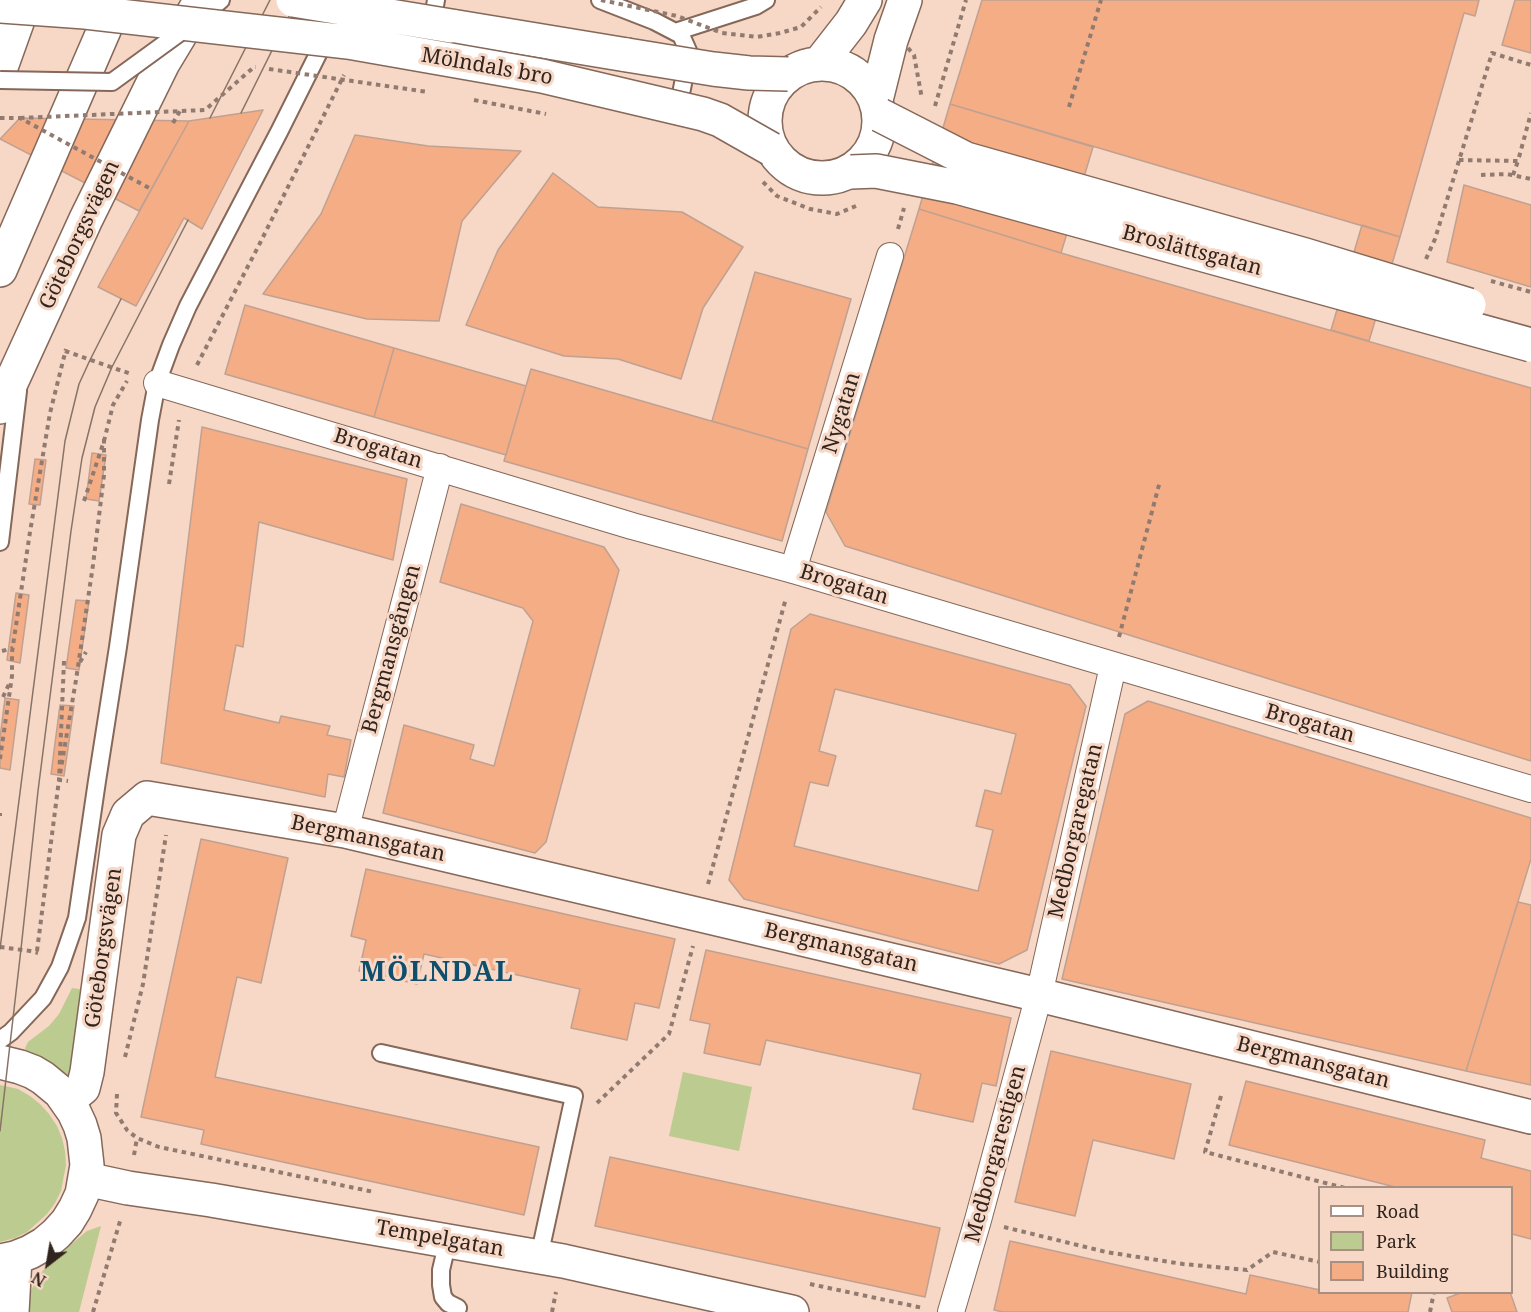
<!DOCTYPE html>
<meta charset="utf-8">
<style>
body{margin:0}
#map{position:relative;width:1531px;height:1312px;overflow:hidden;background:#f7d7c5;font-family:"Noto Serif",serif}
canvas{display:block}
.legend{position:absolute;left:1318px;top:1186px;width:195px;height:108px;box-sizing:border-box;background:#f7d7c5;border:2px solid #a78f82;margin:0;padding:8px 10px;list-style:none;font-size:18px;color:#30241e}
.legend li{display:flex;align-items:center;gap:12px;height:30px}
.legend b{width:30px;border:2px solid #a78f82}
.north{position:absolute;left:18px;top:1234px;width:60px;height:60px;-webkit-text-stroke:4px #f7d7c5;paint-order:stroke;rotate:211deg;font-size:16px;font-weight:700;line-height:24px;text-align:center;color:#30241e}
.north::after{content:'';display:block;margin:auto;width:21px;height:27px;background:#30241e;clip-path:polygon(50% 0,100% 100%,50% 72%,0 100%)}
</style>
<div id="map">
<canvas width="1531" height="1312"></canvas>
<ul class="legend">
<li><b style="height:8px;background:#fff"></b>Road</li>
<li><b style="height:16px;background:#bccb8f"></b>Park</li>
<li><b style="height:16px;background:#f5ad86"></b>Building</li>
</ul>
<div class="north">N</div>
</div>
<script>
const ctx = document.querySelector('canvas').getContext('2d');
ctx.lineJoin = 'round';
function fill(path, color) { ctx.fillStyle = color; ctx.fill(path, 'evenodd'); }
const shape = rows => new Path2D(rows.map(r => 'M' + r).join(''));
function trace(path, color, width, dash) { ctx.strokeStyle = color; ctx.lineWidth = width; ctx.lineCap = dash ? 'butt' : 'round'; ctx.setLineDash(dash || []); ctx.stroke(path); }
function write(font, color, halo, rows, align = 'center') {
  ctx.font = font + ' "Noto Serif",serif'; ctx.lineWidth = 6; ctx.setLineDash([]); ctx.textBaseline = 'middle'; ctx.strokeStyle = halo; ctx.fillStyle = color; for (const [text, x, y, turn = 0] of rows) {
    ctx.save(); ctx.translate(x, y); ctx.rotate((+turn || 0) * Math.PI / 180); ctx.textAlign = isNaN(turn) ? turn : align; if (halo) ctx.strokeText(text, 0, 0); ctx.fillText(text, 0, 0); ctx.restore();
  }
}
fill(shape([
 [72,988,85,990,72,1081,28,1054,25,1048,28,1042,49,1026,59,1014],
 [683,1072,752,1087,739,1151,669,1136],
 [0,1085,18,1089,30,1096,40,1104,49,1114,57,1126,62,1138,65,1151,66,1165,61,1191,55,1203,47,1214,27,1232,15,1238,0,1242],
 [101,1226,79,1312,27,1312,29,1296,36,1279,50,1262,87,1231]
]), '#bccb8f');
const building = shape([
 [982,0,1479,0,1475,16,1464,13,1400,237,950,104,982,0],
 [1515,0,1531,0,1531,53,1502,45,1515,0],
 [950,104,1093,147,1061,253,919,209,950,104],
 [263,110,202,229,184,218,136,306,98,287,189,121,263,110],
 [20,118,189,121,139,211,0,139,20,118],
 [355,135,428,146,521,151,462,221,439,321,367,319,263,294,321,214,355,135],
 [553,173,598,207,682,212,743,247,703,308,681,379,618,359,564,356,466,325,498,250,553,173],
 [1464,185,1531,205,1531,287,1447,262,1464,185],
 [919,209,1061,253,1531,388,1531,761,845,546,826,512,919,209],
 [1362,225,1400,237,1369,341,1331,330,1362,225],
 [755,272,851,299,808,449,712,421,755,272],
 [245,305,394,348,374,417,225,374,245,305],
 [394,348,526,386,506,455,374,417,394,348],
 [531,369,808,449,782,541,504,461,531,369],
 [202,427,407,479,393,560,259,522,243,647,236,645,224,710,279,723,281,716,330,726,327,735,351,740,344,777,328,774,325,797,161,763,202,427],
 [92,453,106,455,99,501,86,499,92,453],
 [35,459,46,460,40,505,29,504,35,459],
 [461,504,604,547,619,570,546,842,535,853,383,813,404,725,474,745,470,759,494,766,533,621,523,608,440,582,461,504],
 [16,593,29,595,20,663,7,660,16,593],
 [76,600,89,601,79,670,66,668,76,600],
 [810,614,1070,685,1086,706,1027,950,999,964,744,899,729,880,791,629,810,614],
 [835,689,1016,734,1001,794,985,790,976,826,993,830,978,891,794,846,810,782,828,786,836,756,819,751,835,689],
 [5,698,19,700,10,770,0,768,0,738,5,698],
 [1148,701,1531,818,1531,859,1466,1071,1062,979,1125,714,1148,701],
 [60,705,74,706,64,776,51,774,60,705],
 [201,839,288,858,261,983,237,977,215,1077,539,1147,524,1215,201,1144,204,1130,141,1117,201,839],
 [366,869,675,939,659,1008,635,1003,627,1040,571,1028,580,989,424,954,417,984,359,971,366,940,351,936,366,869],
 [1518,902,1531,905,1531,1085,1466,1071,1518,902],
 [706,950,1011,1018,996,1086,982,1083,973,1122,913,1109,921,1074,766,1040,760,1065,704,1053,710,1024,690,1020,706,950],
 [1051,1051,1191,1084,1174,1159,1093,1140,1075,1216,1015,1202,1051,1051],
 [1246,1081,1485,1140,1481,1158,1531,1171,1531,1239,1512,1234,1512,1188,1399,1188,1229,1145,1246,1081],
 [610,1157,940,1228,925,1297,595,1226,610,1157],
 [1010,1241,1246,1294,1250,1275,1320,1290,1320,1292,1412,1292,1408,1312,1003,1312,994,1310,1010,1241],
 [1463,1292,1510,1292,1517,1312,1452,1312,1447,1298,1463,1292]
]);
fill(building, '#f5ad86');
trace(building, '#c0a191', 1.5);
const service = shape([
 [600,0,654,21,681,35,689,53,677,114],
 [199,19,221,0],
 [431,29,436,0],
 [675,32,756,6,766,0],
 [0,542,18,391],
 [0,1040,11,1032,43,998,60,967,77,918,97,781,118,647,150,420,157,383,171,345,188,306,279,132,327,36],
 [381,1053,574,1096,539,1257],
 [448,1240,441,1270,441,1285,443,1297,448,1303,458,1308]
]);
const pedestrian = shape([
 [157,383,632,526,793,570,1531,789],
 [793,570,890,256],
 [345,831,440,467],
 [951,1312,978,1220,1039,995,1113,666]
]);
const minor = shape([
 [67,1101,83,1088,87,1072,119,835,128,814,147,798,345,831,1039,995,1531,1117],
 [86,1179,128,1188,211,1200,563,1261,792,1312]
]);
const tertiary = shape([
 [451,26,627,55],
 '765 121a57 57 0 1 1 114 0a57 57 0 1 1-114 0Z',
 [819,64,851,23,865,0],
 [876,100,891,40,905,0]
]);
const secondary = shape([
 [0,407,86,219,163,63,201,0],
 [0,1062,20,1067,33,1072,43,1078,60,1092,74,1112,80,1125,84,1138,87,1165,82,1194,75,1209,67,1222,56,1234,44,1244,30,1252,15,1258,0,1261],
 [12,1312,15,1258]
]);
const motorway = shape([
 [0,70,25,0],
 [0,270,117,0]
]);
trace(service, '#856859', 20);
trace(pedestrian, '#856859', 28);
trace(minor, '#856859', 36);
trace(tertiary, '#856859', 36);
trace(secondary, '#856859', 36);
trace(motorway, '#856859', 36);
trace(shape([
 [935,106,966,0],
 [1069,107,1101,0],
 [173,123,180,111],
 [1459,160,1518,161,1531,113],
 [1481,175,1507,174,1531,179],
 [1513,175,1518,161],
 [898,229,904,208],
 [1426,259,1435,239,1492,53,1531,65],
 [65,351,131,374],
 [197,365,260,243,344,75],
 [169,484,179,420],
 [84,501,104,441,113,405,127,381],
 [1119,637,1160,481],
 [2,651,13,648],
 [64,661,59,780,76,680,93,565,104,475,104,439],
 [80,662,86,652],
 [3,697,10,682],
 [0,759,12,676,12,652,30,532,50,413,66,349],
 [0,813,0,816],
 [708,884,786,598],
 [0,947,30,951,38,953],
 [37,951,59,780,68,781],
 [125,1057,143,984,166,835],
 [117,1094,116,1113,127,1130,137,1138,159,1147,374,1192],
 [1221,1096,1205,1152,1345,1188],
 [597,1103,669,1034,693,946],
 [134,1155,137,1138],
 [1004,1227,1106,1252,1183,1264,1247,1270,1273,1252,1320,1262],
 [810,1284,923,1308],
 [93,1312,121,1218],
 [552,1312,556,1292],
 [1430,1312,1434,1292]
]), '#917b70', 4, [4.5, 4.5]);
trace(service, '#fff', 16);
trace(pedestrian, '#fff', 26);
trace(minor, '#fff', 33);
trace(tertiary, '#fff', 33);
trace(secondary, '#fff', 33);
trace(motorway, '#fff', 33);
trace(shape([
 [241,113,297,0],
 [210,118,270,0],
 [0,949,65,441,79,384,90,360,121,299],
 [0,1131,21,949,38,791,71,531,82,458,95,407,112,367,188,220]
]), '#887368', 1.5);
const serviceBridge = shape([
 [0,80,112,82,189,26]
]);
const tertiaryBridge = shape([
 [293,0,451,26],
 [0,6,85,12,348,42,542,76,703,114,720,120,771,149],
 [627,55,713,69,749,73,788,74],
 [880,115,966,159,1305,255,1469,305],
 [851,172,876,171,957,187,1531,345]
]);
trace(serviceBridge, '#856859', 20, []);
trace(tertiaryBridge, '#856859', 36, []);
trace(shape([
 [601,0,677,16,722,33,757,37,780,33,801,27,821,7],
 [908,48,914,55,922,99],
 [269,69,428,92],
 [474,100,546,114],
 [0,118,20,118,151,189],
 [20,118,205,110,254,67,256,67],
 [763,182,777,196,810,209,837,214,856,206],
 [1491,281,1531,292]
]), '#917b70', 4, [4.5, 4.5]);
trace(serviceBridge, '#fff', 16);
trace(tertiaryBridge, '#fff', 33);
write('21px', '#30241e', '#f7d7c5', [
 ["Mölndals bro",487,67,10],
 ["Göteborgsvägen",80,235,-65],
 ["Broslättsgatan",1192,251,15],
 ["Nygatan",842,413,-73],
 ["Brogatan",378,449,17],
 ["Brogatan",844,585,17],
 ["Bergmansgången",392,649,-75],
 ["Brogatan",1310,724,16],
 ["Medborgaregatan",1076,831,-77],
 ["Bergmansgatan",368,839,12],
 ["Göteborgsvägen",104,948,-82],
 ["Bergmansgatan",841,948,13],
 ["Bergmansgatan",1313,1063,14],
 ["Medborgarestigen",996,1154,-75],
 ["Tempelgatan",440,1239,10]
]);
ctx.letterSpacing = '1.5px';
write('bold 27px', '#0d4f6d', '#f7d7c5', [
 ["MÖLNDAL",437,973]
]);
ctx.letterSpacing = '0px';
</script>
